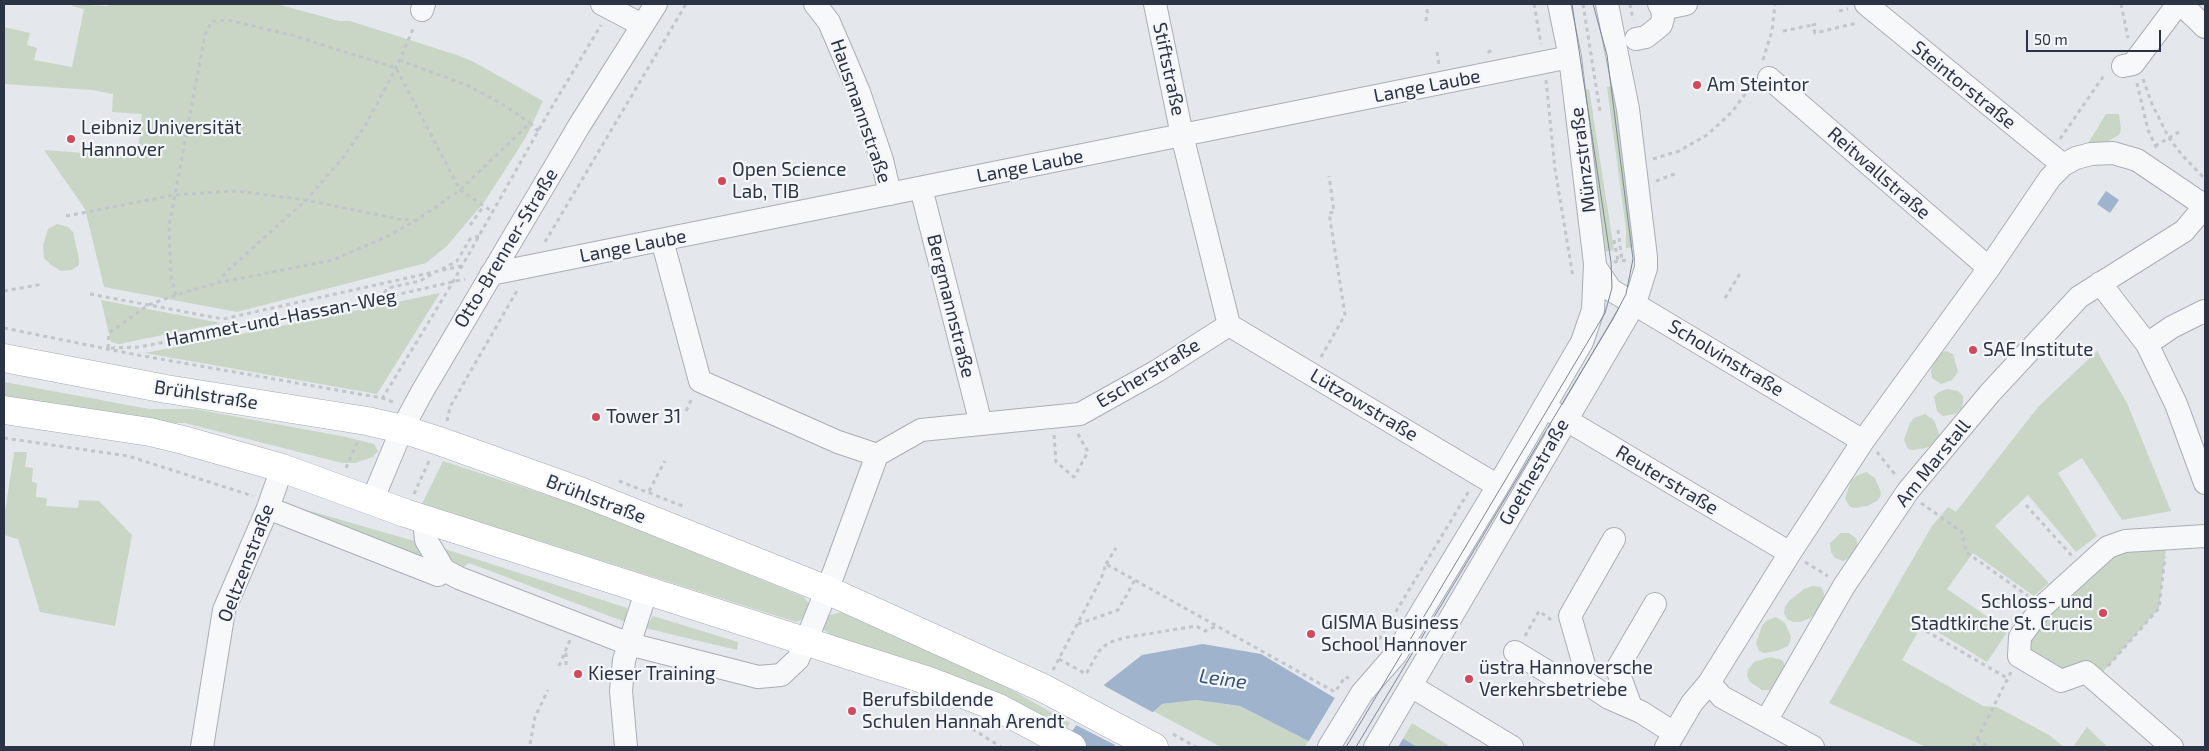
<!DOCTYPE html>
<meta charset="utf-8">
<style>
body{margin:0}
#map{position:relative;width:2209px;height:751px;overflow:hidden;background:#e4e7ec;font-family:"Exo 2",sans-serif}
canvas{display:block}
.frame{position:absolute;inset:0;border:5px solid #2b3445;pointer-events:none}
.scale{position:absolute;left:2026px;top:30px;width:135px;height:22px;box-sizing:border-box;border:2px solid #2b3445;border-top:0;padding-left:6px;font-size:15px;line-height:18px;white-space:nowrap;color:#2b3445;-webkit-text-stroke:4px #f4f6f9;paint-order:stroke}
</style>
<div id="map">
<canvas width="2209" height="751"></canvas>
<div class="frame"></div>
<div class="scale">50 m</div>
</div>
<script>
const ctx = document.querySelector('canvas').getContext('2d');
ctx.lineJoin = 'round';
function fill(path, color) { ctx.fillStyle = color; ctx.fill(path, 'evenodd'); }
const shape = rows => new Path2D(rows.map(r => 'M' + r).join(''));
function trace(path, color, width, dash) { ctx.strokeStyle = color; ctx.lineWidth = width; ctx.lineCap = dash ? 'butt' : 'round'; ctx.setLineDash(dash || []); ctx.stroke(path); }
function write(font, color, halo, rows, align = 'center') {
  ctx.font = font + ' "Exo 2",sans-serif'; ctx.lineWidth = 4.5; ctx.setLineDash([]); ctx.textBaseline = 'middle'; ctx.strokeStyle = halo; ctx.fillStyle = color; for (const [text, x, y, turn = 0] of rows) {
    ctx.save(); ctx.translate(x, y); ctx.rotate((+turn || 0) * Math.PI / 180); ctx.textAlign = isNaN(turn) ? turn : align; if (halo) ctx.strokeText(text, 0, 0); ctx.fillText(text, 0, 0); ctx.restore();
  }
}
fill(shape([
 [73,4,108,6,109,4,277,4,339,21,350,21,457,55,474,62,543,101,526,137,485,201,447,246,426,263,237,312,104,287,85,209,44,150,137,157,142,114,112,112,113,94,92,90,4,84,4,27,30,33,27,45,37,48,34,60,72,67,84,9,72,6],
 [1618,86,1635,247,1626,248,1626,229,1607,87],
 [1589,89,1614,250,1603,252,1580,90],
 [2106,114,2119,114,2121,130,2119,135,2105,143,2087,145],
 [57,224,68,227,73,232,79,259,79,265,72,270,61,271,51,265,44,258,43,245,48,229],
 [440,293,377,394,145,353,331,316],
 [101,300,221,323,119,344,111,342],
 [1946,351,1953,354,1958,372,1952,380,1941,384,1932,378,1931,369,1940,353],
 [2097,351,2127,403,2171,511,2122,520,2082,458,2058,473,2097,536,2076,552,2028,495,1995,526,2049,583,2034,596,1973,553,1947,589,2008,631,1987,662,1923,623,1902,660,1983,706,1997,707,2049,735,2064,747,1926,747,1829,703,1932,526,1948,507,1956,512,2038,407],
 [4,382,149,409,195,409,346,437,374,444,378,451,373,457,355,463,342,463,185,423,161,423,4,397],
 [1947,389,1958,391,1963,396,1963,402,1962,408,1955,414,1943,416,1937,411,1934,397,1937,393],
 [1925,414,1934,420,1939,434,1939,439,1936,443,1926,448,1912,450,1908,449,1904,440,1910,423,1914,418],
 [14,452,27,452,25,467,33,468,32,482,37,483,36,497,47,498,46,506,78,508,79,500,99,501,132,535,115,626,40,612,18,539,4,535,4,519],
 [443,461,577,505,804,597,811,607,805,618,796,622,422,504],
 [1866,472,1875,478,1881,492,1880,497,1877,501,1867,506,1854,508,1849,506,1845,498,1851,481,1856,476],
 [293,506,421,543,433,567],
 [1841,533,1849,533,1856,538,1858,546,1851,557,1843,561,1835,558,1831,552,1830,543],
 [2167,539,2159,608,2096,680,2061,681,2019,656,2020,637,2108,547],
 [436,546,627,608,628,623,469,563,456,572],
 [1813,586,1821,587,1824,593,1823,601,1818,611,1810,618,1800,622,1793,622,1787,619,1784,613,1785,607,1789,601,1804,589],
 [841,612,1003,685,1070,723,1065,731,1001,696,935,668,833,637,823,629,827,616],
 [653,616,738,642,737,650,645,628],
 [1776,617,1785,623,1791,637,1790,642,1788,646,1777,651,1764,653,1759,651,1756,643,1762,626,1766,621],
 [1770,657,1782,660,1784,663,1785,669,1774,688,1769,690,1762,690,1750,682,1747,676,1748,670,1754,662],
 [1196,700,1240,706,1308,741,1305,747,1221,747,1153,711,1162,704],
 [1412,723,1448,745,1447,747,1398,747],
 [2087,727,2100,740,2108,747,2073,747]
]), '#c9d6c5');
fill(shape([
 [2106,191,2119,200,2110,213,2097,204],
 [1203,644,1261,654,1417,747,1320,747,1240,706,1196,700,1162,704,1113,747,1061,747,1105,684,1142,655]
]), '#9fb4cc');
fill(shape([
 [1101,684,1154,713,1117,746,1074,724],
 [1336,696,1404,737,1398,747,1314,747,1307,744]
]), '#e4e7ec');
const minor = shape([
 [602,4,642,25],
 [815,4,829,22,859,92,882,160,890,194],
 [1155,4,1182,135,1229,325],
 [1866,4,2063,165],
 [2181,4,2205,27],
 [1662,9,1686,4],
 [422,10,424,4],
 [1636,39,1646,37,1661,25,1663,18,1662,9,1659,4],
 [2123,66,2133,64,2178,4],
 [1769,78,1989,268],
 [921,188,981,424],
 [662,240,700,381,838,442,877,455],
 [1596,268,1611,290,1863,441],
 [491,274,1570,57],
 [2100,283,2147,344,2176,404,2205,483],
 [1229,325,1498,486],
 [2147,344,2172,327,2204,311,2205,313],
 [1553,412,1790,553],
 [372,501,402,429,422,392,579,126,656,4],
 [268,508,438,575,444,570],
 [424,520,426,540,444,570,459,578,629,644,758,677,781,675,798,659,806,641,834,572,877,455,921,430,1080,414,1157,371,1229,325],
 [1515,652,1566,683,1582,680,1609,698,1641,712,1674,733],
 [1582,680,1584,665,1570,616,1614,539],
 [1709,683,1722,697,1813,747],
 [1411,686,1512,747],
 [1631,707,1617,669,1655,604],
 [1766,721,1844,586,1908,491,1990,393,2079,297,2184,231,2205,206],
 [202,747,224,610,268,508,282,468],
 [626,747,621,691,624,660,646,592],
 [1329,747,1362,693,1396,654,1498,486,1582,342,1593,310,1595,264,1570,57,1559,4],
 [1375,747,1635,303,1646,268,1646,257,1628,109,1607,4],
 [1666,747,1692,703,1709,683,1790,553,1863,441,1989,268,2050,178,2063,165,2076,158,2091,154,2113,153,2137,160,2205,206],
 [2172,747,2086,672,2061,681,2019,656,2020,637,2043,606,2108,547,2125,541,2205,536]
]);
const major = shape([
 [4,358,166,389,367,421,402,429,439,441,582,492,827,590,1043,688,1154,747],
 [4,410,150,432,183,440,282,468,405,513,929,681,999,708,1072,747]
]);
trace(minor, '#a9aeb7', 24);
trace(major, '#a3abb8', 29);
trace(shape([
 [1534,4,1541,44],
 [1583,4,1600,111],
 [1630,4,1633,20],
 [2121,4,2128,38],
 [1839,11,1848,9],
 [1426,21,1428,4],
 [1816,24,1813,25,1815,33,1857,23],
 [1783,31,1813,25],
 [1437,52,1439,65],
 [1488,53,1493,48],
 [399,60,469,86,502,104,530,123],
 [1763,60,1772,31,1775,4],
 [2143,79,2152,104,2169,138,2182,155,2205,179],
 [1546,80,1555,169,1573,277],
 [2137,83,2148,130,2157,149],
 [2060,139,2105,74],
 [2155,146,2179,132],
 [1653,159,1679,151,1707,135,1732,112,1751,86],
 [1656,181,1677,173],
 [66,216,174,195,237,191,306,200,398,219,416,220],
 [470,225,483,207],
 [1618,230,1622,261],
 [1614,240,1618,261],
 [545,242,686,4],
 [1614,262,1627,260],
 [442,269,457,261,470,239,479,236],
 [218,283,226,272,306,200,342,159,365,126,396,68,414,27],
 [4,291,43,284],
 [90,294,223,319,461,266],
 [176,295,171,276,169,226,205,35,212,21,228,20,295,36,396,68,460,190,493,212],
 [1725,298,1741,272],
 [379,299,388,288,420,281,434,273],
 [4,328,132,354,382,398,396,403],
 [108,348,109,333,148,305,176,295,217,283,333,260,388,236,417,220,460,190,530,123,539,132],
 [111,348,139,347,309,315,465,279],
 [1321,357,1345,315,1329,213,1334,212,1329,176],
 [382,399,453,282,550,110,601,25],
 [686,411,692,398],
 [447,421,450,407,518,289],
 [1054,435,1056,462,1074,477,1088,452,1078,434],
 [4,438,128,456,253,496],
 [1877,452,1897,477],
 [346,468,358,441],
 [619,481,685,507],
 [649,491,665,461],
 [414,494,429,461],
 [1921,503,1962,532,1966,552,2028,596],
 [2026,505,2072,556],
 [1805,562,1828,576],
 [1106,564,1116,548],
 [1078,624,1118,610,1135,580],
 [1926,631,2007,678],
 [1525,636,1539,611,1551,620],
 [1375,646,1469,491],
 [1059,659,1086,674,1099,651,1108,643,1123,638,1196,626,1205,631,1217,626],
 [566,665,566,651],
 [559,666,570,640],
 [2108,666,2159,608,2165,557],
 [1053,670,1101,579,1106,564,1335,692,1345,677,1349,678],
 [952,716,1001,747],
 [1173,734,1196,747],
 [1977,739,1989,747],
 [530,744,535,717,548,690],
 [1973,747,2011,672]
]), '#c2c5cb', 3, [4, 4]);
trace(minor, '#f7f8fa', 22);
trace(major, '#fff', 28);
trace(shape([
 [1346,747,1605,313,1612,288,1611,262,1572,4],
 [1356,747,1613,319,1626,294,1633,259,1607,55,1593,4]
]), '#7d8696', 1);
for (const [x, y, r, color] of [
 [1697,85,5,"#d1495b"],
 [71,139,5,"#d1495b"],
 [722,181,5,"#d1495b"],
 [1973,350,5,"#d1495b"],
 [596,417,5,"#d1495b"],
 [2103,613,5,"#d1495b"],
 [1311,634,5,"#d1495b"],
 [578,674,5,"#d1495b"],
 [1469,679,5,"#d1495b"],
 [852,711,5,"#d1495b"]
]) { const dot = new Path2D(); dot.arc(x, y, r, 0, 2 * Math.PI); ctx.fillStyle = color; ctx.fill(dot); trace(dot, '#f4f6f9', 2); }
write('19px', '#2b3445', '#f4f6f9', [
 ["Stiftstraße",1169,69,78],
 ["Steintorstraße",1964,85,39],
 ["Lange Laube",1427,86,-11],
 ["Hausmannstraße",861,111,71],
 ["Münzstraße",1583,160,-97],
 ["Lange Laube",1030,166,-11],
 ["Reitwallstraße",1879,173,41],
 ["Lange Laube",633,246,-11],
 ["Otto-Brenner-Straße",506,248,-59],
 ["Bergmannstraße",951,306,76],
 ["Hammet-und-Hassan-Weg",281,318,-11],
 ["Scholvinstraße",1726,358,31],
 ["Escherstraße",1148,373,-31],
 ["Brühlstraße",206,395,9],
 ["Lützowstraße",1364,405,31],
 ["Am Marstall",1933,463,-51],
 ["Goethestraße",1534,472,-60],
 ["Reuterstraße",1667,480,31],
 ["Brühlstraße",596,499,21],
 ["Oeltzenstraße",246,563,-69]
]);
write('19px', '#2b3445', '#f4f6f9', [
 ["Am Steintor",1707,85],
 ["Leibniz Universität",81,128],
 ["Hannover",81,150],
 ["Open Science",732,170],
 ["Lab, TIB",732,192],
 ["SAE Institute",1983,350],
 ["Tower 31",606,417],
 ["Schloss- und",2093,602,"right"],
 ["Stadtkirche St. Crucis",2093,624,"right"],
 ["GISMA Business",1321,623],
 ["School Hannover",1321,645],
 ["üstra Hannoversche",1479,668],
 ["Verkehrsbetriebe",1479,690],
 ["Kieser Training",588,674],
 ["Berufsbildende",862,700],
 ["Schulen Hannah Arendt",862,722]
], 'left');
write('italic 20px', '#34527a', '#f4f6f9', [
 ["Leine",1223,679,8]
]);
</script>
